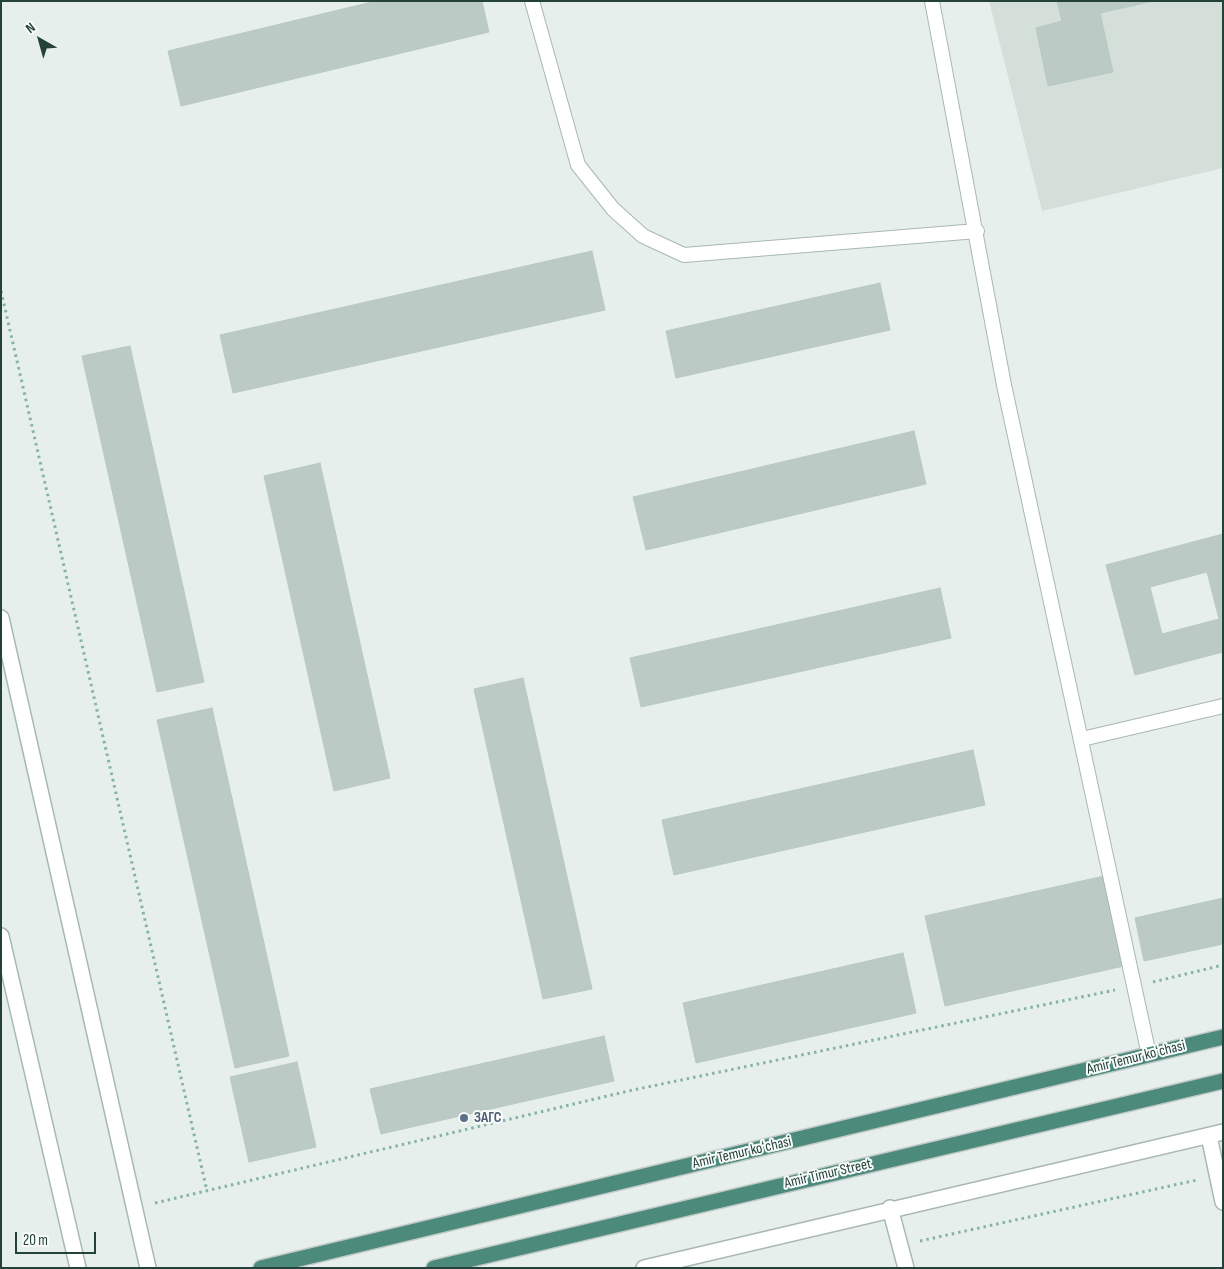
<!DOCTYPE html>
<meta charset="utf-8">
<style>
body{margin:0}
#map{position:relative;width:1224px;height:1269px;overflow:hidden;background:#e6efeb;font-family:"Sofia Sans Condensed",sans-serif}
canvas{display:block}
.frame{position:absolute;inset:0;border:2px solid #24423a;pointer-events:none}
.north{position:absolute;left:15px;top:15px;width:50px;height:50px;-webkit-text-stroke:4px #f7fbf9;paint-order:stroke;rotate:322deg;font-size:14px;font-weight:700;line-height:20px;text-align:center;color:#24423a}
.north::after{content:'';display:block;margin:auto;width:18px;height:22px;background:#24423a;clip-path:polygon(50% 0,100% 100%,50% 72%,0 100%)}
.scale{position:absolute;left:15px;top:1232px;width:81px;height:22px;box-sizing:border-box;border:2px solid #24423a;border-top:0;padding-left:6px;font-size:15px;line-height:18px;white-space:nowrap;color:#24423a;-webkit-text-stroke:4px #f7fbf9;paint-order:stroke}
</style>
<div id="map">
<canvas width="1224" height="1269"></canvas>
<div class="frame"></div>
<div class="north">N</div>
<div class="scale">20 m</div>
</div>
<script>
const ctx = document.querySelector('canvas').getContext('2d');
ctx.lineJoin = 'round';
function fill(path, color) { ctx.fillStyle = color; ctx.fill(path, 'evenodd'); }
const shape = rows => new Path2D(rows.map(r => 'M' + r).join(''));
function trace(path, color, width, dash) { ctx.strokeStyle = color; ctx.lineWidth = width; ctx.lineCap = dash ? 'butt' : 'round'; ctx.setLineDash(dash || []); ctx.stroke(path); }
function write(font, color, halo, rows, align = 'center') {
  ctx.font = font + ' "Sofia Sans Condensed",sans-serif'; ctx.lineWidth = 4; ctx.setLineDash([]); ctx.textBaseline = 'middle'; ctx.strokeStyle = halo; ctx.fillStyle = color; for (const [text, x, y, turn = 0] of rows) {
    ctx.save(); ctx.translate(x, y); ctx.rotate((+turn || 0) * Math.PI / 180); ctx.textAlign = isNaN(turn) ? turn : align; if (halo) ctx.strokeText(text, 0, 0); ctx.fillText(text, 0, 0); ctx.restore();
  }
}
fill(shape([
 [989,1,1223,1,1223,168,1042,211]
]), '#d4dfda');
const building = shape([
 [376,1,482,1,489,32,181,106,168,51,376,1],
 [1057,1,1153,1,1100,13,1113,72,1048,86,1036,28,1062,21,1057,1],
 [592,251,605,310,233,393,220,335,592,251],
 [880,283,890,330,676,378,666,331,880,283],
 [130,346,204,682,157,692,82,356,130,346],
 [914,431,926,484,646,550,633,497,914,431],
 [320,463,390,778,334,791,264,476,320,463],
 [1223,534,1223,652,1135,675,1106,565,1223,534],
 [1207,572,1219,619,1162,634,1150,587,1207,572],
 [940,588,951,638,641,707,630,658,940,588],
 [523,678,592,989,543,999,474,689,523,678],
 [212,708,289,1056,235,1068,157,720,212,708],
 [973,750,985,805,674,875,662,820,973,750],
 [1104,876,1124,966,945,1006,925,916,1104,876],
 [1223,898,1223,944,1144,961,1135,918,1223,898],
 [903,953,916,1013,696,1063,683,1003,903,953],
 [604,1036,614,1081,381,1134,370,1089,604,1036],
 [297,1062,316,1147,249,1162,230,1077,297,1062]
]);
fill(building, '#bbcac4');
trace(building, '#b8c9c2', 1);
const service = shape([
 [532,1,578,165,613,209,643,236,684,255,977,231],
 [932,1,1004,385,1149,1055],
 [1082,739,1223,706]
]);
const minor = shape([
 [1,618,148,1268],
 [1,936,78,1268],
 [1209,1136,1223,1202],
 [890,1208,906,1268],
 [644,1268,1223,1132]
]);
const trunk = shape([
 [261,1268,1223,1037],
 [434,1268,1223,1081]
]);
trace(service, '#a8b8b2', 16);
trace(minor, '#a8b8b2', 18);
trace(trunk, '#c2cac8', 18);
trace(shape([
 [1,291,207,1191],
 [1153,982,1223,965],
 [155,1203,633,1090,1115,990],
 [920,1241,1197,1180]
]), '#86b3a5', 3, [2.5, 4]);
trace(service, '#fff', 14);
trace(minor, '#fff', 15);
trace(trunk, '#4c8a7c', 15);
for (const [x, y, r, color] of [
 [464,1118,5,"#5c6f8a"]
]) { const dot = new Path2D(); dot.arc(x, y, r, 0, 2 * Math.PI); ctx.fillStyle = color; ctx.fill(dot); trace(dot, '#f7fbf9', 2); }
write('15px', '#24423a', '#f7fbf9', [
 ["Amir Temur koʻchasi",1136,1058,-14],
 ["Amir Temur koʻchasi",742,1153,-13],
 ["Amir Timur Street",828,1174,-13]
]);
write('bold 15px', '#4e5e75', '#f7fbf9', [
 ["ЗАГС",474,1118]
], 'left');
</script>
